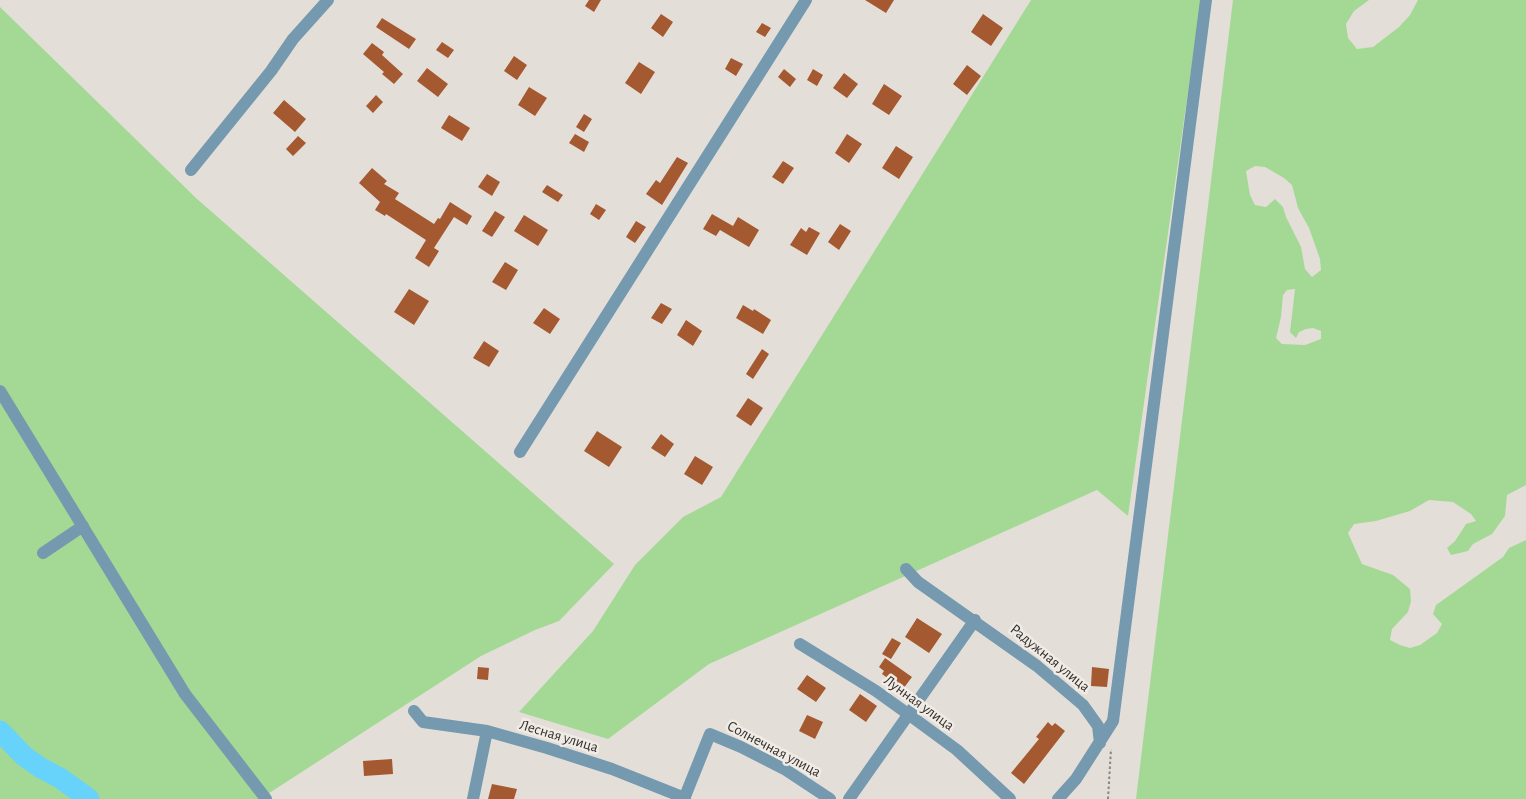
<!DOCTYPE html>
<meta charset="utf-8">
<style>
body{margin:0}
canvas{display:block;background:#e4ded8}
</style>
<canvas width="1526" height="799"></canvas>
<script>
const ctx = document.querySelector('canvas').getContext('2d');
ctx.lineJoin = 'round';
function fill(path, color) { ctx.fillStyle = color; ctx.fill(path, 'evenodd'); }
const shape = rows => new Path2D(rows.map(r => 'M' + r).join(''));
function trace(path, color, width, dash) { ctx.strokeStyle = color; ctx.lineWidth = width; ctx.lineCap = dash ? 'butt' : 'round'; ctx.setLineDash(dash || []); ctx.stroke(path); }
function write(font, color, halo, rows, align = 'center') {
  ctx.font = font + ' "Alegreya Sans",sans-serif'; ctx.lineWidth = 5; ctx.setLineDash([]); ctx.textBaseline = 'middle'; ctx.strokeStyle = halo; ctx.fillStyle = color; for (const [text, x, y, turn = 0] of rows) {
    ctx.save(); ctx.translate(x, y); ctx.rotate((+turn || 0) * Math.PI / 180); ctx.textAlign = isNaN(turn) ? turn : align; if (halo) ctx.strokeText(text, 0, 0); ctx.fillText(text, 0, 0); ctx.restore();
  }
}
fill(shape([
 [1031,0,1201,0,1128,516,1097,490,709,664,608,739,519,712,593,631,635,565,683,517,721,497],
 [1233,0,1369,0,1354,11,1346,24,1348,38,1357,49,1373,47,1399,27,1410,15,1418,0,1526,0,1526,485,1507,495,1505,516,1492,534,1473,544,1468,551,1451,555,1447,548,1455,541,1466,524,1476,521,1471,514,1453,502,1429,500,1410,511,1376,521,1354,524,1348,533,1362,564,1393,575,1410,589,1411,601,1408,612,1392,629,1390,640,1400,645,1410,648,1420,645,1437,633,1442,624,1433,614,1436,605,1503,557,1509,548,1526,540,1526,799,1136,799],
 [1255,166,1265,167,1284,178,1292,185,1298,208,1309,228,1320,259,1321,270,1312,277,1305,269,1301,247,1286,217,1283,207,1275,199,1266,207,1255,205,1250,195,1246,171],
 [1295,289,1290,332,1296,338,1299,332,1306,329,1313,328,1321,331,1321,339,1305,345,1282,344,1276,338,1281,317,1283,295,1287,290],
 [0,7,196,198,614,564,559,621,535,630,481,656,260,799,0,799]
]), '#a4d995');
trace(shape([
 [0,731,24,756,41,768,60,778,89,799]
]), '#67d2fa', 21);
fill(shape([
 [589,0,601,0,594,12,585,6],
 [865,0,894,0,886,13],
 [661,14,673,22,663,37,651,28],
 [983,14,1003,28,991,46,971,32],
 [382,18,416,39,409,49,376,27],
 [762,23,771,28,765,37,756,32],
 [442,42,454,50,448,58,436,50],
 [372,43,384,52,382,55,403,74,394,84,382,74,384,72,363,54],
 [514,56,527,65,517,80,504,71],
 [731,58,743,64,736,76,725,69],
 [639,62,655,72,641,94,625,83],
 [967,65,981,76,967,95,953,84],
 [427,68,448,84,438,97,417,81],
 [784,69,796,79,790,87,778,77],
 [813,69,823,75,817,86,807,80],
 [844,73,858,84,847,98,833,88],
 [884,84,902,96,889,115,872,104],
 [529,87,547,98,535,116,518,105],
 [376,95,383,102,373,113,366,106],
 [284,100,306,119,295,132,273,113],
 [584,114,592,119,584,132,576,127],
 [449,115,470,128,462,141,441,128],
 [575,134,589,142,584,152,569,143],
 [847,134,862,144,849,163,835,153],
 [298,136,306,143,293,156,286,149],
 [896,146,913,157,899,179,882,168],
 [677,157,688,163,662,205,646,194,656,180,660,183],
 [783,161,794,168,783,184,772,177],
 [372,168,387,181,384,184,399,193,395,199,434,224,438,218,440,219,450,202,472,216,467,225,454,217,434,248,439,251,429,267,415,258,426,240,386,214,385,216,375,210,380,202,359,183],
 [487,174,500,182,492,196,478,187],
 [547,185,563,195,558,202,542,192],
 [596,204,606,210,599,220,590,214],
 [495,211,505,217,492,237,482,231],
 [712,214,733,226,738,217,759,230,749,247,720,230,716,236,703,229],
 [524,215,548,230,538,246,514,231],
 [636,221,646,227,635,243,626,237],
 [840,224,851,231,839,250,828,242],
 [809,227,820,233,807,255,790,245,801,228,806,232],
 [505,262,518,270,506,290,492,282],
 [409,289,429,301,414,325,394,312],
 [661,303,672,309,662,324,651,318],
 [743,305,753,311,754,309,771,320,763,334,736,318],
 [544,308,560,319,550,334,533,323],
 [686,320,702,331,693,346,677,335],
 [484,341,499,351,489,367,473,358],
 [762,349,769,354,753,379,746,374],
 [748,398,763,408,751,426,736,416],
 [597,431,622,447,609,467,584,451],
 [661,434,674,444,665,457,651,448],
 [695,456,713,467,702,485,684,474],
 [917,618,942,634,929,653,905,637],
 [892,638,901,643,891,659,882,654],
 [885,658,912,677,903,689,882,674,884,671,879,667],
 [478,667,489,668,488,680,477,679],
 [1092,667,1109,669,1107,687,1091,686],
 [807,675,826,688,816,702,797,689],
 [860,694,877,706,866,722,849,710],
 [807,715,823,722,815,739,799,731],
 [1048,722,1052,726,1055,723,1065,731,1024,784,1011,773,1039,739,1036,737],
 [392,759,393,774,364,776,363,761],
 [492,784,517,789,514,799,488,799]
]), '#a45930');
trace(shape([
 [1108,799,1111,749]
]), '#888480', 2, [2.5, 2.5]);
trace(shape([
 [191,170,271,71,293,39,328,0],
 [0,391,185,694,266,799],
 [520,452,806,0],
 [43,553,83,526],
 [906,569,918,582,1037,666,1083,705,1098,726,1100,743],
 [800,644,876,691,908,714,957,750,1010,799],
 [414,711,423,722,487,731],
 [473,799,487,731,547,748,612,769,685,798],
 [684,799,710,734,741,747,786,770,830,799],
 [849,799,975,620],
 [1058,799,1076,779,1113,721,1206,0]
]), '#7599af', 12);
write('15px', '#32302e', '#f1ebe6', [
 ["Радужная улица",1050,658,39],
 ["Лунная улица",919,703,36],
 ["Лесная улица",559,736,17],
 ["Солнечная улица",774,749,28]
]);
</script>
